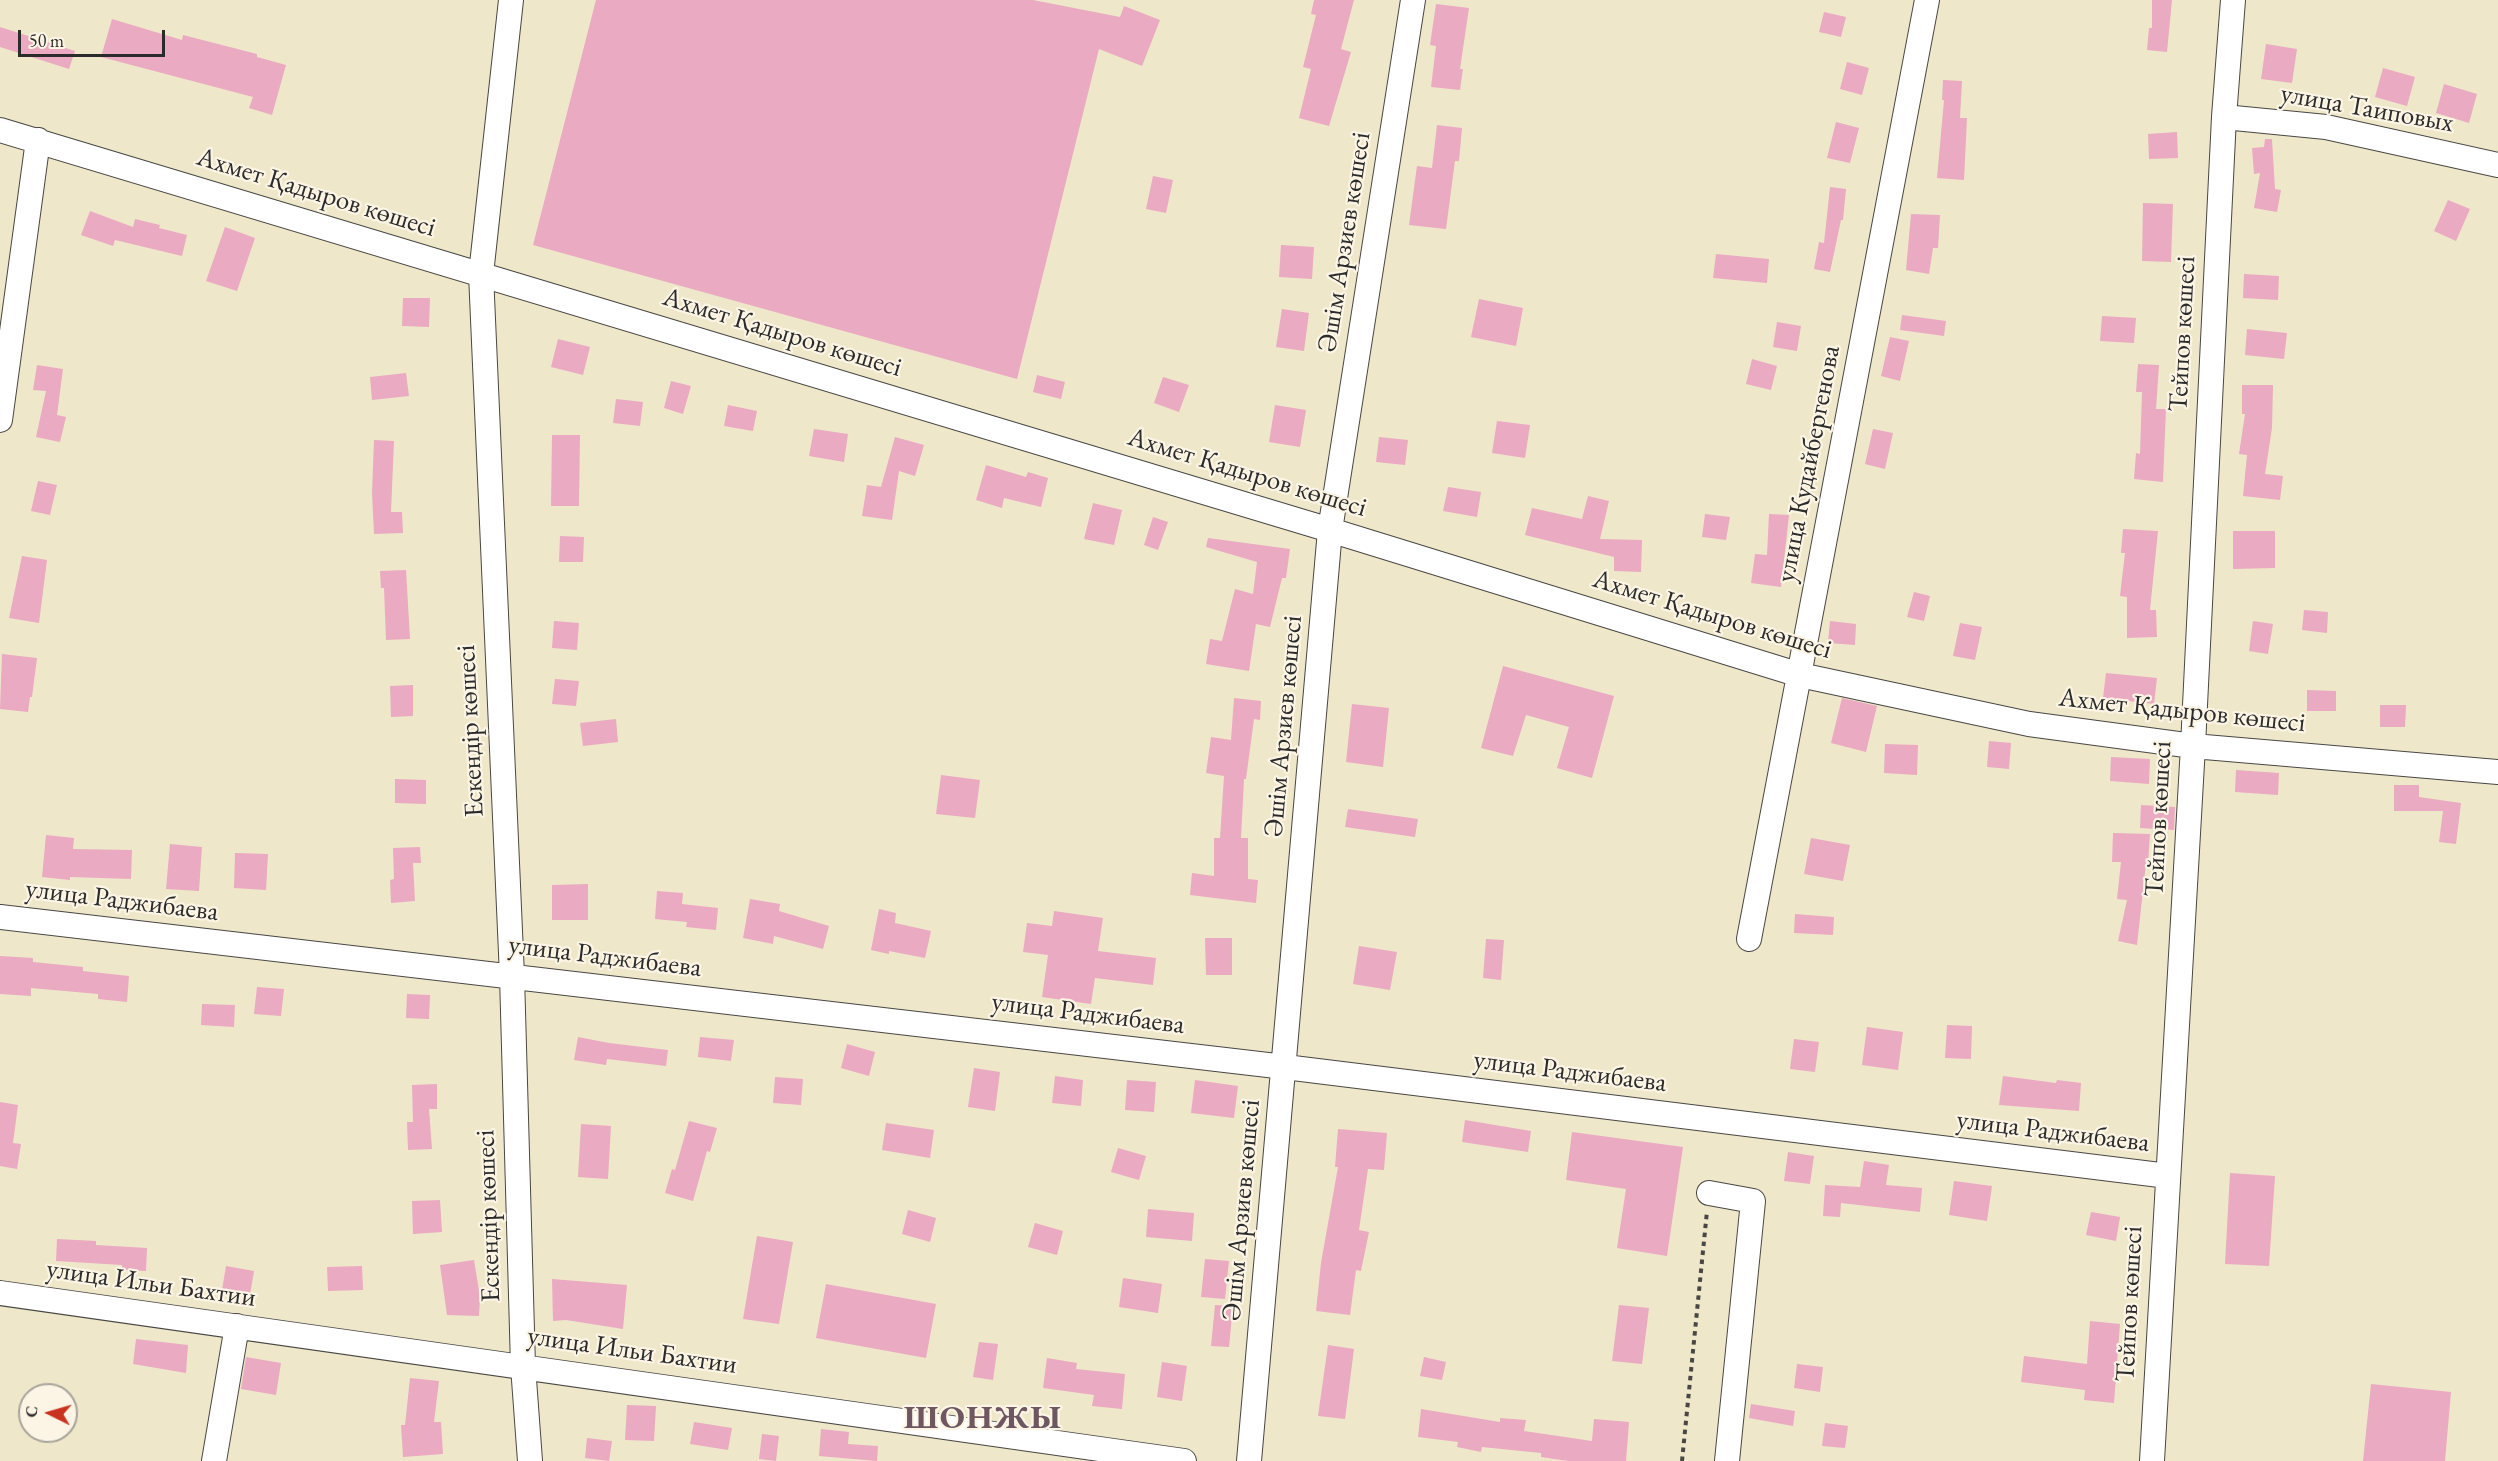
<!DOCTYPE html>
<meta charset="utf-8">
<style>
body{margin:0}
#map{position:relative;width:2498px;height:1461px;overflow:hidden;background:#efe7ca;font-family:"EB Garamond",serif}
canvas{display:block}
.north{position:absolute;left:18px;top:1383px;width:60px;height:60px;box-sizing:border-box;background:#fcf5e5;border:2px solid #a8a49b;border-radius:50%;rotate:275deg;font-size:16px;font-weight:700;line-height:24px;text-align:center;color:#2b2b2b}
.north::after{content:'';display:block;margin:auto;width:21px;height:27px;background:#c8321e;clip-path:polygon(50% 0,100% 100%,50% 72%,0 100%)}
.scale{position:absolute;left:18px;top:30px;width:147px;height:27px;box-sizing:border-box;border:3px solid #2b2b2b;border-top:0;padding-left:8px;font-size:18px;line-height:21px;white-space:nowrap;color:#2b2b2b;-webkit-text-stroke:4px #fcf5e5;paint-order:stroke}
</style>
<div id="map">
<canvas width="2498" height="1461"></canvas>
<div class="north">С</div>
<div class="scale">50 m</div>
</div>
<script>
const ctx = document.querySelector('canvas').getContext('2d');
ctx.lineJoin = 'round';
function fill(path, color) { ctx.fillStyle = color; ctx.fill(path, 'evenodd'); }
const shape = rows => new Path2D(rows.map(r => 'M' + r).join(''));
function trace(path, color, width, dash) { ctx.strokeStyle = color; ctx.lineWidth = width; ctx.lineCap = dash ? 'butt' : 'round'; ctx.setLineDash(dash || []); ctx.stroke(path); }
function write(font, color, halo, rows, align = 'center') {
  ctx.font = font + ' "EB Garamond",serif'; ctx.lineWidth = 4.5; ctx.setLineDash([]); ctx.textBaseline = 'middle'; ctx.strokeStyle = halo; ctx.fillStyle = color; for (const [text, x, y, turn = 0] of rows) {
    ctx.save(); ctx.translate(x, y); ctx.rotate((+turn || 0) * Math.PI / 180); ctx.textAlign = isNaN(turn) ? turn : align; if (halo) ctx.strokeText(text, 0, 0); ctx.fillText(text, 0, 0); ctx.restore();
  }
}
fill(shape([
 [596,0,1033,0,1120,17,1124,6,1160,20,1142,66,1099,49,1017,379,533,245],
 [1314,0,1354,0,1341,49,1351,52,1329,126,1299,118,1311,69,1303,67,1316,15,1311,14],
 [2152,0,2172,0,2167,52,2147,50,2149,28,2152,28],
 [1436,4,1469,8,1460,69,1463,69,1460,90,1431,87,1436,46,1430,45],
 [1824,12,1846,17,1841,37,1819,32],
 [112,19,182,40,183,35,257,54,257,57,286,65,272,115,249,108,253,97,101,57],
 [0,27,75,51,69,69,0,47],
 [2266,44,2297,49,2292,83,2261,79],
 [1847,62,1869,68,1862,95,1840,89],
 [2383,68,2415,77,2407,106,2375,97],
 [1943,80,1962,81,1960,118,1967,118,1964,180,1937,178,1944,100,1942,100],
 [2444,84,2477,94,2469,123,2436,113],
 [1836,122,1859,128,1850,163,1827,158],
 [1437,125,1462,128,1459,161,1455,161,1446,229,1409,225,1417,166,1432,168],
 [2177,132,2178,158,2149,159,2148,134],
 [2265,139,2272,139,2275,189,2281,190,2277,212,2254,208,2260,173,2254,174,2252,148,2264,147],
 [1153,176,1173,180,1166,213,1146,209],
 [1830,187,1846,189,1843,220,1841,220,1830,272,1814,269,1819,242,1824,243],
 [2448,200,2470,209,2456,241,2434,231],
 [2143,203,2173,204,2171,262,2142,261],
 [90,211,133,227,135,219,160,225,159,228,187,235,182,256,115,240,113,246,81,235],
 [1911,214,1940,215,1938,248,1933,248,1929,274,1906,270],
 [225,227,255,238,237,291,206,281],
 [1281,245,1314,247,1312,279,1279,277],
 [1716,254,1769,259,1767,283,1713,278],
 [2244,274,2279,276,2278,300,2243,298],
 [403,298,430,298,429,327,402,326],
 [1479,299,1523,308,1516,346,1471,337],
 [1282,309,1309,313,1304,351,1276,347],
 [1902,315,1946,321,1944,336,1900,330],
 [2102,316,2136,318,2134,343,2100,341],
 [1777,322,1801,326,1797,351,1773,347],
 [2247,329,2287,333,2284,359,2245,355],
 [1890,337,1909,341,1900,381,1881,376],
 [558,339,590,347,583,375,551,367],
 [1752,359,1777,366,1771,390,1746,384],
 [2138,364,2159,365,2156,409,2166,409,2163,482,2134,479,2136,453,2140,454,2142,392,2136,392],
 [37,365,63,369,57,415,66,417,60,442,36,437,46,391,33,390],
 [406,373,409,396,372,400,370,377],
 [1037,375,1065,382,1061,399,1033,392],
 [1163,377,1189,385,1179,412,1154,403],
 [671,381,691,386,683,414,664,408],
 [2242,385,2273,385,2272,428,2265,474,2283,476,2280,500,2243,496,2247,455,2239,454,2245,414,2242,414],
 [616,399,643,402,640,426,613,423],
 [728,405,757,411,753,431,724,426],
 [1275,405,1306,410,1300,447,1269,442],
 [1497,421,1530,425,1525,458,1492,453],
 [814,429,848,434,844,462,809,456],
 [1873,429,1893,433,1885,469,1865,464],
 [552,435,580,435,579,506,551,506],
 [895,437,924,445,915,476,899,471,892,520,862,516,867,485,881,487],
 [1379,437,1408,440,1405,465,1376,462],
 [374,440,394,441,391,512,402,512,403,533,374,534,372,493],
 [986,465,1026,477,1028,472,1048,478,1041,507,1004,498,1002,508,976,500],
 [38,481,57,485,50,515,31,511],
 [1448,487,1481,492,1477,517,1443,511],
 [1588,496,1609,501,1600,539,1642,540,1641,572,1614,571,1614,557,1525,535,1532,508,1582,519],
 [1093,503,1122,510,1114,545,1084,539],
 [1705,514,1730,517,1726,540,1702,537],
 [1769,514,1789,515,1781,587,1751,583,1755,554,1767,555],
 [1153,517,1168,522,1158,550,1144,545],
 [2123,529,2158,531,2150,610,2156,610,2157,637,2127,638,2127,597,2120,596,2125,553,2121,553],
 [2233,531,2275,531,2275,568,2233,569],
 [560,536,584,537,583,562,559,562],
 [1208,538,1290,549,1286,578,1282,578,1270,627,1256,624,1249,671,1206,664,1210,639,1222,641,1235,589,1253,594,1257,562,1206,547],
 [22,556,47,560,39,623,9,618],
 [406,570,410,639,386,640,384,588,381,588,380,571],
 [1914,592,1930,596,1924,621,1907,617],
 [2304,610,2328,612,2327,633,2302,630],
 [554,621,579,623,577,650,552,648],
 [1830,621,1856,624,1855,645,1828,643],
 [2253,621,2273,624,2268,654,2249,651],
 [1960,623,1982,627,1975,660,1953,656],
 [2,654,37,658,32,697,30,697,28,712,0,709],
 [1503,666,1614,696,1592,778,1557,768,1569,727,1526,715,1513,756,1481,748],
 [2106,673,2157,678,2154,704,2103,698],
 [555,679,579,681,576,706,552,704],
 [413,685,413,716,391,717,390,686],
 [2307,690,2336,691,2336,711,2307,711],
 [1234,698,1261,701,1260,720,1254,719,1246,779,1244,779,1241,838,1248,838,1248,879,1258,880,1256,903,1190,895,1192,873,1214,876,1214,838,1220,838,1224,776,1206,773,1211,737,1231,740],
 [1842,698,1877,706,1866,752,1831,743],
 [1352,704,1389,708,1383,767,1346,762],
 [2380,705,2406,705,2405,727,2380,727],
 [616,719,618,742,583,746,580,723],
 [1989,741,2011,743,2009,769,1987,767],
 [1885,744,1918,745,1917,775,1884,773],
 [2111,757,2150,759,2149,784,2110,781],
 [2236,770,2279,773,2278,795,2235,792],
 [941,775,980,780,975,818,936,814],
 [395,779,426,780,426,804,395,803],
 [2394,785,2419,785,2419,797,2461,803,2456,844,2439,842,2443,811,2394,811],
 [2141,805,2175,807,2174,830,2140,828],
 [1348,809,1418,819,1415,837,1345,827],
 [2113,833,2150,834,2148,863,2146,863,2137,945,2118,941,2127,900,2117,899,2121,862,2112,862],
 [46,835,74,838,73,849,132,850,131,879,70,877,70,880,42,877],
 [1811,838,1850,845,1843,881,1804,874],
 [170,844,202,847,199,891,166,889],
 [420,847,421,863,413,863,415,901,391,903,390,880,394,879,393,848],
 [235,853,268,854,266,890,234,888],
 [588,884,588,920,552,920,552,885],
 [657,891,683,893,682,904,718,908,716,930,686,927,687,922,655,919],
 [750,899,780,904,779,911,829,926,823,949,774,936,773,944,743,938],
 [879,909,896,913,895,923,931,931,925,958,889,951,889,954,871,950],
 [1054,911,1103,918,1098,951,1156,958,1153,985,1095,978,1091,1004,1042,997,1048,955,1023,952,1027,923,1052,926],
 [1795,914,1834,917,1833,935,1794,933],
 [1205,938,1232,938,1232,975,1206,975],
 [1486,939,1504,940,1501,980,1483,978],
 [1359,946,1397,952,1390,990,1353,984],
 [0,956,33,958,33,962,83,967,83,971,129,976,127,1002,98,999,98,994,31,988,31,996,0,994],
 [257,987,284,989,281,1016,254,1014],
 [407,994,430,995,429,1019,406,1018],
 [202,1004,235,1005,234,1027,201,1025],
 [1947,1025,1972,1026,1971,1059,1945,1058],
 [1867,1027,1903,1032,1898,1070,1862,1065],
 [578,1037,609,1043,668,1050,666,1066,607,1059,606,1065,574,1060],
 [700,1037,734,1040,731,1061,698,1057],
 [1794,1039,1819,1042,1815,1072,1790,1069],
 [847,1044,875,1052,869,1076,841,1068],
 [974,1068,1000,1072,995,1111,968,1107],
 [1055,1076,1083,1080,1081,1106,1052,1103],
 [2003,1076,2056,1083,2057,1080,2081,1083,2079,1111,1999,1105],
 [775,1077,803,1079,801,1105,773,1103],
 [1127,1080,1156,1082,1154,1112,1125,1110],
 [1195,1080,1238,1086,1234,1118,1191,1113],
 [437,1084,437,1109,429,1109,432,1149,408,1150,407,1122,413,1122,412,1085],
 [0,1102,18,1105,13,1143,21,1144,17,1169,0,1166],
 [1465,1120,1531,1131,1528,1152,1462,1142],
 [689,1121,717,1128,710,1152,707,1151,693,1201,665,1193,672,1169,675,1170],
 [886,1123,934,1130,930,1158,882,1150],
 [581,1124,611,1126,608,1179,578,1177],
 [1338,1129,1387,1133,1384,1170,1368,1169,1359,1230,1369,1232,1361,1271,1356,1270,1350,1315,1316,1311,1321,1263,1338,1167,1335,1167],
 [1572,1132,1683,1147,1667,1256,1617,1248,1626,1189,1566,1180],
 [1118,1148,1146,1156,1139,1180,1111,1172],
 [1788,1152,1814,1156,1810,1184,1784,1181],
 [1864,1161,1889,1165,1886,1185,1922,1188,1920,1212,1841,1203,1840,1217,1823,1216,1825,1185,1860,1187],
 [2230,1173,2275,1176,2269,1266,2225,1264],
 [1954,1181,1992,1186,1987,1221,1949,1215],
 [440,1200,442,1232,413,1234,412,1201],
 [1148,1209,1194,1213,1192,1241,1146,1237],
 [908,1210,936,1218,930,1242,902,1234],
 [2091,1212,2120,1217,2116,1241,2086,1235],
 [1035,1223,1063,1231,1057,1255,1028,1247],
 [757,1236,793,1242,779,1324,743,1319],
 [57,1239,96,1241,96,1245,147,1248,146,1271,122,1270,122,1265,56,1261],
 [1205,1259,1229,1261,1225,1299,1201,1297],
 [474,1260,480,1297,479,1316,447,1315,440,1265],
 [226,1266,254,1271,250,1295,222,1290],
 [362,1266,363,1290,328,1291,327,1267],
 [1123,1278,1162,1284,1158,1313,1119,1307],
 [552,1279,627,1285,623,1329,566,1320,553,1321],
 [826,1284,936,1304,926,1358,816,1338],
 [1215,1305,1233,1306,1229,1347,1211,1346],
 [1619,1305,1649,1308,1642,1364,1612,1361],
 [2090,1321,2120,1324,2114,1403,2084,1400,2085,1390,2021,1382,2024,1356,2087,1364],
 [136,1339,188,1345,186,1373,133,1364],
 [979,1342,998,1344,993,1380,973,1377],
 [1328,1345,1354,1349,1345,1419,1318,1416],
 [246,1357,281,1363,276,1395,241,1389],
 [1424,1357,1446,1362,1442,1380,1420,1376],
 [1047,1358,1077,1363,1076,1369,1125,1374,1122,1409,1092,1406,1094,1395,1043,1388],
 [1162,1362,1187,1366,1182,1401,1157,1397],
 [1797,1364,1823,1367,1820,1392,1794,1388],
 [410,1378,439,1381,434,1422,441,1422,443,1454,403,1457,401,1425,405,1425],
 [2371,1384,2451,1392,2445,1461,2363,1461],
 [1751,1404,1795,1411,1793,1426,1749,1418],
 [627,1405,656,1406,654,1441,625,1440],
 [1421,1409,1500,1422,1500,1418,1526,1420,1524,1431,1592,1441,1594,1419,1629,1422,1626,1461,1568,1461,1541,1457,1541,1453,1482,1447,1481,1452,1457,1447,1458,1442,1418,1437],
 [694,1422,732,1428,728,1450,690,1444],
 [1825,1423,1848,1426,1845,1448,1822,1446],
 [821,1429,849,1432,848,1444,878,1446,877,1461,819,1456],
 [762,1434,779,1436,776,1461,759,1459],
 [587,1438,612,1441,609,1461,585,1458]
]), '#eaaac2');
const minor = shape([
 [511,0,481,274,512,976,523,1366,530,1461],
 [2224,117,2326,127,2498,165],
 [0,130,1330,530,1800,675,2029,724,2193,746,2498,772],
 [0,420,38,140],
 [0,917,1285,1067,2168,1176],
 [1749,939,1927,0],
 [1709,1193,1753,1201,1727,1461],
 [0,1293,1184,1461],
 [214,1461,237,1326],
 [1249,1461,1330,530,1413,0],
 [2152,1461,2193,746,2224,117,2233,0]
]);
trace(minor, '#484743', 26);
trace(shape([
 [1682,1461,1707,1211]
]), '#484743', 4, [4.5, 4.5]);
trace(minor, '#fff', 24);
write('27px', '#2b2b2b', '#fcf5e5', [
 ["улица Таиповых",2367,109,10],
 ["Ахмет Қадыров көшесі",316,193,17],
 ["Әшім Арзиев көшесі",1345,242,-81],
 ["Ахмет Қадыров көшесі",782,333,17],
 ["Тейпов көшесі",2183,334,-87],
 ["улица Кудайбергенова",1809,464,-79],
 ["Ахмет Қадыров көшесі",1247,473,17],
 ["Ахмет Қадыров көшесі",1712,615,17],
 ["Ахмет Қадыров көшесі",2182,711,6],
 ["Әшім Арзиев көшесі",1284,726,-85],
 ["Ескендір көшесі",471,731,-93],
 ["Тейпов көшесі",2159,819,-87],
 ["улица Раджибаева",122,901,7],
 ["улица Раджибаева",605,957,7],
 ["улица Раджибаева",1088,1014,7],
 ["улица Раджибаева",1570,1072,7],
 ["улица Раджибаева",2053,1132,7],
 ["Әшім Арзиев көшесі",1242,1210,-85],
 ["Ескендір көшесі",489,1216,-92],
 ["улица Ильи Бахтии",151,1284,8],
 ["Тейпов көшесі",2130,1304,-87],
 ["улица Ильи Бахтии",632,1351,8]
]);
ctx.letterSpacing = '1.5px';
write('bold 33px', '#6e5760', '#fcf5e5', [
 ["ШОНЖЫ",983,1419]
]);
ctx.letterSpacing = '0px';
</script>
